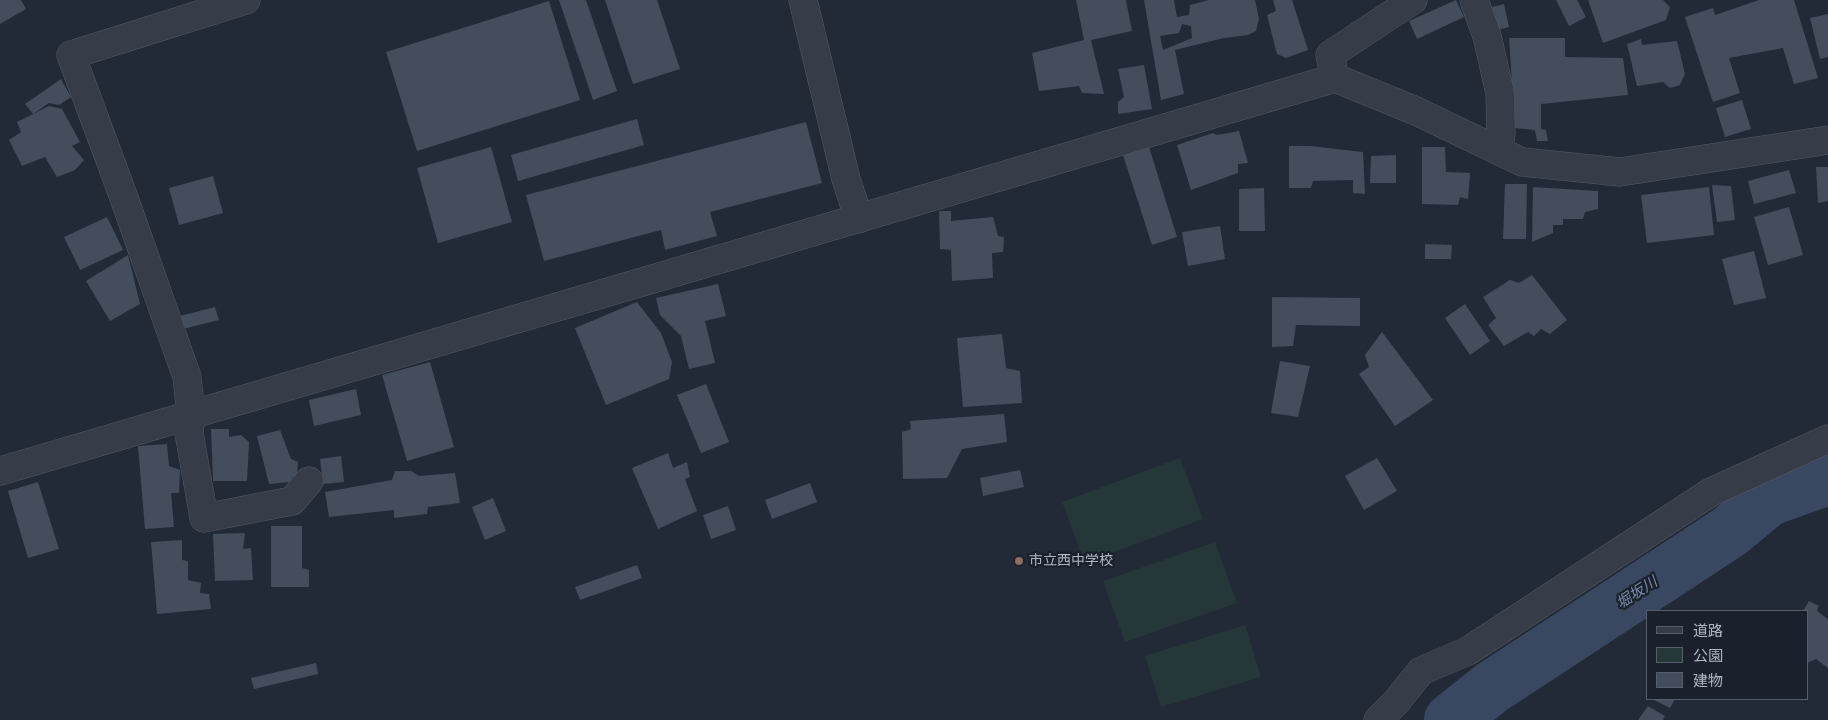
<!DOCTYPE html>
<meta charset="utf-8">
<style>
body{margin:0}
#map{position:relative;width:1828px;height:720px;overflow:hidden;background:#222a37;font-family:Montserrat,"Noto Sans JP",sans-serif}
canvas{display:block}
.legend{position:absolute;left:1646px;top:610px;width:162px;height:90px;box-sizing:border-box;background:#1b212c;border:1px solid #575d69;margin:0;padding:6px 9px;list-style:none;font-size:15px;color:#b0b7c4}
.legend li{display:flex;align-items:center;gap:10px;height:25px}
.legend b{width:25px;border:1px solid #575d69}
</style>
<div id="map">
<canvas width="1828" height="720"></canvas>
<ul class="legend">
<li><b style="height:6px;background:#363c48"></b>道路</li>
<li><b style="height:14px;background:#253739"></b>公園</li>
<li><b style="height:14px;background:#444d5c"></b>建物</li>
</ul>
</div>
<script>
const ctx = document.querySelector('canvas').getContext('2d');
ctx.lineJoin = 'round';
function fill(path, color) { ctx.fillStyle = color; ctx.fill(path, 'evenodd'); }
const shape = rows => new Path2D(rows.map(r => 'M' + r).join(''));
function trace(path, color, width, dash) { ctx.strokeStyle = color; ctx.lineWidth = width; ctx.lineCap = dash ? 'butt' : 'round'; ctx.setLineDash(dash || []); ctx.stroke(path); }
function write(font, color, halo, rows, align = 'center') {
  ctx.font = font + ' Montserrat,"Noto Sans JP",sans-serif'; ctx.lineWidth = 4.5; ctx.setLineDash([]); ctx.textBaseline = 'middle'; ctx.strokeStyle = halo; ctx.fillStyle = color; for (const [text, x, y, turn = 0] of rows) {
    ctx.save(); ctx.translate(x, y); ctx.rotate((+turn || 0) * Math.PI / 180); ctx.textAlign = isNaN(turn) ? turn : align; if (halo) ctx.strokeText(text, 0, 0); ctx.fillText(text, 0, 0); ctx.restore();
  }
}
fill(shape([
 [1180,458,1203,519,1085,563,1062,502],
 [1215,542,1237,603,1125,642,1103,581],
 [1245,625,1261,677,1161,707,1145,656]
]), '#253739');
trace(shape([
 [1451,720,1491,688,1729,532,1769,499,1828,478]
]), '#394760', 54);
fill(shape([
 [0,0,21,0,26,9,0,24],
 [559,0,586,0,617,91,593,100],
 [605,0,657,0,680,69,633,84],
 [1076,0,1126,0,1132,31,1091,40,1104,94,1082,93,1079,86,1039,91,1032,53,1084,40],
 [1144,0,1174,0,1177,17,1189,15,1190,5,1209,0,1255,0,1259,19,1256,31,1248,35,1224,38,1175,50,1184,94,1161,100],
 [1182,24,1191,26,1192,38,1163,50,1160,36,1179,33],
 [1273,0,1292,0,1308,50,1286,58,1277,54,1267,15,1276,11],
 [1456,0,1464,17,1417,39,1409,21],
 [1556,0,1577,0,1586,17,1569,26],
 [1588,0,1663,0,1670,7,1666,20,1603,43],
 [1759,0,1794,0,1818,78,1794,84,1783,48,1729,58,1740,93,1713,102,1685,17,1713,8,1715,15],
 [549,1,580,100,417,151,386,52],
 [1504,4,1509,27,1497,30,1492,7],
 [1828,14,1828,57,1820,59,1810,18],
 [1509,38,1565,38,1565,57,1623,58,1628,95,1541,104,1541,129,1546,130,1548,141,1537,141,1535,130,1515,128],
 [1641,39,1642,45,1677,41,1685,74,1680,85,1670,88,1663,82,1637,86,1627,44],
 [1144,65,1152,109,1118,114,1118,102,1124,97,1118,69],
 [61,79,71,97,59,105,49,103,33,114,25,104],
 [1742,100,1751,129,1725,137,1716,108],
 [49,106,62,109,80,142,72,146,84,160,75,170,57,177,45,157,22,166,9,140,21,132,17,122],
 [637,119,644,145,518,181,511,155],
 [806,122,822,183,710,212,717,236,665,250,661,230,544,261,526,195],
 [1239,131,1248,163,1238,164,1238,173,1191,190,1177,145,1213,133,1217,135],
 [1289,146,1310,146,1363,152,1365,194,1353,193,1353,180,1313,181,1311,188,1289,188],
 [491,147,512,222,438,243,417,168],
 [1149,147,1177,237,1152,245,1123,155],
 [1422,147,1445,147,1446,172,1470,173,1468,199,1460,197,1458,205,1422,204],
 [1396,155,1396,183,1370,183,1371,156],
 [1816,167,1828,167,1828,201,1818,203],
 [1789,170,1796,193,1754,204,1748,181],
 [213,176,223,213,179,225,169,188],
 [1505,184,1527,184,1526,239,1503,239],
 [1712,185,1731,186,1735,220,1717,222],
 [1533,187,1598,191,1598,209,1585,212,1583,219,1563,219,1563,225,1553,225,1553,233,1532,242],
 [1709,187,1714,235,1647,243,1641,195],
 [1264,188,1265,231,1239,231,1239,189],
 [1789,207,1803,255,1768,265,1754,217],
 [939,211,951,211,951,221,993,217,998,236,1004,237,1003,252,992,253,993,278,952,281,951,250,940,249],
 [107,217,123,250,80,270,64,237],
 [1220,226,1225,259,1188,266,1182,232],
 [1425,244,1452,245,1451,259,1425,259],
 [1754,251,1766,298,1734,305,1722,259],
 [128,255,140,304,110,321,86,281],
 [1532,275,1567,320,1550,334,1541,329,1534,336,1528,332,1504,346,1488,325,1496,318,1483,297,1510,280,1519,283],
 [718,284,726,316,705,321,715,363,689,369,681,336,660,315,656,298],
 [1272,297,1360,298,1360,326,1296,325,1293,346,1272,347],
 [637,302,661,333,672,362,669,379,606,405,575,328],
 [1465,304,1490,341,1470,355,1445,318],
 [215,307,219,320,183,329,180,316],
 [1382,332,1433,400,1395,426,1359,374,1369,367,1365,355],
 [1002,334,1006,368,1020,371,1022,403,963,407,957,338],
 [1280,361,1310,366,1298,417,1271,413],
 [430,362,454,447,407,461,382,375],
 [706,384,729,442,701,453,677,395],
 [356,389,361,415,314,426,309,400],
 [1004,414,1007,442,962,449,947,478,903,479,902,432,911,429,910,421],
 [211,429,229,429,229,437,241,435,249,442,247,481,213,481],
 [280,430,291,459,298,462,297,476,292,477,291,482,269,484,257,436],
 [167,444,169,466,180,470,179,493,171,493,174,527,145,529,138,446],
 [668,453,673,468,687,462,690,477,685,479,697,511,658,529,632,468],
 [341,456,344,482,323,484,320,459],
 [1377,458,1397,491,1364,510,1345,476],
 [1020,470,1024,487,983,496,980,478],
 [395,471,411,471,419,476,455,473,460,503,428,507,427,514,394,518,394,510,329,517,325,492,392,480],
 [38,482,59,549,28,558,8,491],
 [810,483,817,502,772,519,765,500],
 [493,498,506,531,485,540,472,507],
 [728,506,736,530,711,539,703,515],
 [271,526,302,526,302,568,309,570,309,587,271,587],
 [245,533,243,549,251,548,253,580,215,581,213,534],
 [182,540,182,560,188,561,188,580,201,583,200,593,209,594,211,609,157,614,151,542],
 [637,565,642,578,580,600,575,587],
 [1809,601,1819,606,1817,611,1828,619,1828,668,1816,659,1807,663,1807,611,1803,611],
 [316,663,318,674,254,689,251,678],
 [1652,699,1675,699,1670,708],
 [1648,706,1665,716,1663,720,1638,720]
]), '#444d5c');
const minor = shape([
 [246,0,71,55,123,195,187,377,191,415,189,433,204,518,292,501,309,481],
 [803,0,846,179,859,219],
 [1474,0,1487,36,1500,93,1501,134,1498,150],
 [1335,78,1330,55,1413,0],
 [0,471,1335,78,1416,111,1522,162,1620,172,1828,140],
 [1378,720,1397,701,1421,671,1468,651,1711,492,1828,439]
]);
trace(minor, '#535a65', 29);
trace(minor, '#363c48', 28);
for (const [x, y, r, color] of [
 [1019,561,5,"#8d6e63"]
]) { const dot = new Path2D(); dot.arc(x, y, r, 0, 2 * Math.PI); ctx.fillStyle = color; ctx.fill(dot); trace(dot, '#1b212c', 2); }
write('14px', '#b0b7c4', '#1b212c', [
 ["市立西中学校",1029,561]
], 'left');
write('italic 15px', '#7a8caa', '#1b212c', [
 ["堀坂川",1637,593,-33]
]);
</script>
